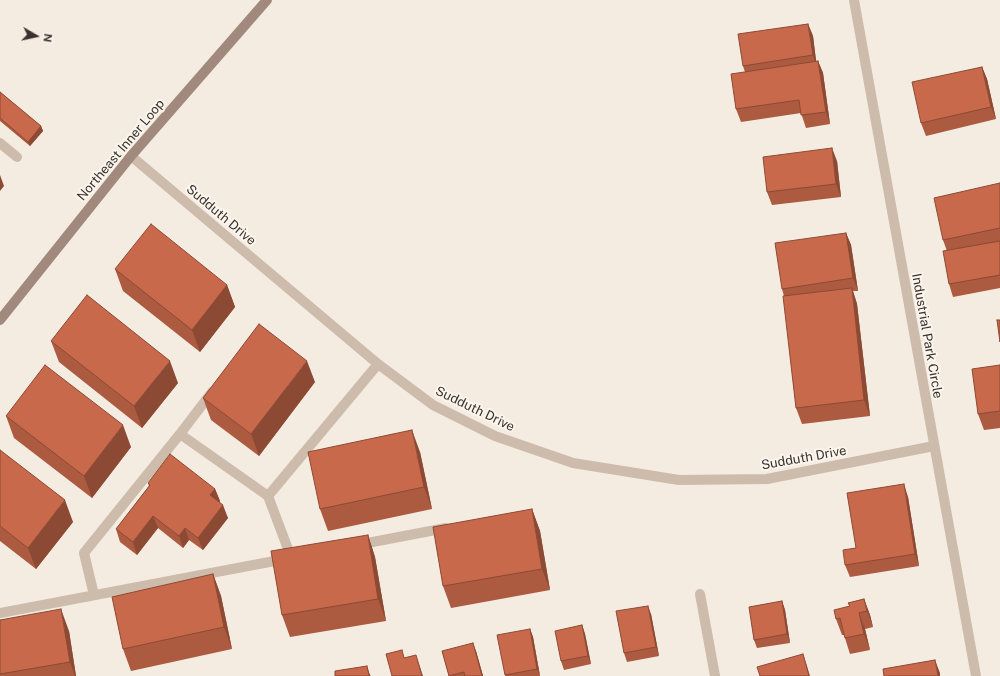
<!DOCTYPE html>
<style>
body{margin:0}
#map{position:relative;width:1000px;height:676px;overflow:hidden;background:#f4ebe1;font-family:"Public Sans",sans-serif}
canvas{display:block}
.north{position:absolute;left:16px;top:16px;width:40px;height:40px;-webkit-text-stroke:3px #fbf5ee;paint-order:stroke;rotate:99deg;font-size:11px;font-weight:700;line-height:16px;text-align:center;color:#3b302b}
.north::after{content:'';display:block;margin:auto;width:14px;height:18px;background:#3b302b;clip-path:polygon(50% 0,100% 100%,50% 72%,0 100%)}
</style>
<div id="map">
<canvas width="1000" height="676"></canvas>
<div class="north">N</div>
</div>
<script>
const ctx = document.querySelector('canvas').getContext('2d');
ctx.lineJoin = 'round';
const shape = rows => new Path2D(rows.map(r => 'M' + r).join(''));
function trace(path, color, width, dash) { ctx.strokeStyle = color; ctx.lineWidth = width; ctx.lineCap = dash ? 'butt' : 'round'; ctx.setLineDash(dash || []); ctx.stroke(path); }
function fill(path, color) { ctx.fillStyle = color; ctx.fill(path, 'evenodd'); }
function write(font, color, halo, rows, align = 'center') {
  ctx.font = font + ' "Public Sans",sans-serif'; ctx.lineWidth = 4; ctx.setLineDash([]); ctx.textBaseline = 'middle'; ctx.strokeStyle = halo; ctx.fillStyle = color; for (const [text, x, y, turn = 0] of rows) {
    ctx.save(); ctx.translate(x, y); ctx.rotate((+turn || 0) * Math.PI / 180); ctx.textAlign = isNaN(turn) ? turn : align; if (halo) ctx.strokeText(text, 0, 0); ctx.fillText(text, 0, 0); ctx.restore();
  }
}
trace(shape([
 [0,143,17,157],
 [180,434,212,392],
 [357,545,446,528],
 [291,557,268,496,378,364],
 [94,595,84,553,180,434,268,496],
 [0,613,285,559]
]), '#cdbbac', 10);
trace(shape([
 [854,0,976,676],
 [131,156,378,364,433,405,495,436,573,463,679,480,767,479,934,446],
 [700,594,715,676]
]), '#cdbbac', 10);
trace(shape([
 [0,320,131,156,267,0]
]), '#a18a7d', 10);
fill(shape([
 [808,24,813,36,816,61,818,61,823,73,830,124,806,128,801,113,741,122,736,109,745,72,743,66],
 [982,67,987,79,996,119,926,136,921,123],
 [0,92,41,126,43,131,30,146,0,121],
 [837,161,841,197,772,205,767,192],
 [1000,183,1000,288,953,297,949,284,947,251,943,240],
 [846,233,851,245,858,291,853,291,857,304,870,416,802,424,796,408,784,296,782,289],
 [115,269,227,285,235,307,200,352,123,291],
 [51,341,178,383,142,428,59,362],
 [1000,365,1000,428,984,430,978,414],
 [315,382,259,456,211,420,203,398],
 [6,416,131,447,92,498,14,438],
 [0,450,73,522,36,569,0,541],
 [420,452,432,509,328,531,320,509],
 [148,483,215,489,220,501,219,502,228,518,203,550,189,540,183,548,158,528,137,555,120,542,116,529,149,486],
 [908,497,919,566,850,577,845,565,856,548],
 [532,509,540,531,550,590,451,608,443,586],
 [368,535,375,557,386,621,290,637,282,615],
 [213,574,221,596,232,649,131,671,123,649],
 [864,599,870,615,873,627,865,629,870,650,850,654,844,635,842,635,836,619,850,606,848,603],
 [782,601,785,610,790,643,757,648,754,640],
 [651,614,659,656,627,662,624,653],
 [0,620,69,631,76,676,0,676],
 [582,625,585,634,591,664,564,670,561,661],
 [530,629,533,637,540,676,505,676,505,675],
 [442,651,476,651,483,676,449,676]
]), '#ac5a40');
fill(shape([
 [808,24,813,36,817,68,813,55],
 [818,61,823,73,830,124,826,112],
 [982,67,987,79,996,119,991,107],
 [41,126,43,131,30,146,28,142],
 [832,148,837,161,841,197,836,184],
 [0,175,4,186,0,191],
 [846,233,851,245,858,291,853,278],
 [227,285,235,307,200,352,192,330],
 [852,288,857,304,870,416,864,400],
 [170,361,178,383,142,428,134,406],
 [307,361,315,382,259,456,251,434],
 [123,425,131,447,92,498,84,476],
 [412,430,420,452,432,509,424,487],
 [904,484,908,497,919,566,915,554],
 [215,489,220,501,215,508,210,495],
 [65,500,73,522,36,569,28,548],
 [223,505,228,518,203,550,198,538],
 [532,509,540,531,550,590,542,569],
 [153,516,158,528,137,555,133,542],
 [185,528,189,540,183,548,179,536],
 [368,535,375,557,386,621,378,599],
 [213,574,221,596,232,649,224,627],
 [864,599,870,615,873,627,867,611],
 [782,601,785,610,790,643,787,634],
 [648,606,651,614,659,656,656,647],
 [61,609,69,631,76,676,75,676,70,662],
 [859,613,865,629,870,650,864,634],
 [582,625,585,634,591,664,588,656],
 [530,629,533,637,540,676,537,669],
 [473,643,476,651,483,676,482,676],
 [803,654,806,663,810,676,809,676],
 [416,655,423,676,422,676],
 [935,660,940,673,940,676,938,676],
 [367,666,370,675,371,676,369,676]
]), '#8c4a34');
const building = shape([
 [808,24,813,55,743,66,738,34,808,24],
 [818,61,826,112,801,115,799,100,736,109,731,74,818,61],
 [982,67,991,107,921,123,912,82,982,67],
 [0,92,41,126,28,142,0,118,0,92],
 [832,148,836,184,767,192,763,157,832,148],
 [1000,183,1000,228,943,240,934,198,1000,183],
 [151,224,227,285,192,330,115,269,151,224],
 [846,233,853,278,782,289,775,243,846,233],
 [1000,241,1000,275,949,284,943,251,1000,241],
 [852,288,864,400,796,408,783,296,852,288],
 [87,295,170,361,134,406,51,341,87,295],
 [997,320,1000,320,1000,342,997,320],
 [259,324,307,361,251,434,203,398,259,324],
 [45,365,123,425,84,476,6,416,45,365],
 [1000,365,1000,411,978,414,972,369,1000,365],
 [412,430,424,487,320,509,308,452,412,430],
 [0,450,65,500,28,548,0,526,0,450],
 [170,454,215,489,210,495,223,505,198,538,185,528,179,536,153,516,133,542,116,529,150,485,148,483,170,454],
 [904,484,915,554,845,565,843,550,856,548,847,493,904,484],
 [532,509,542,569,443,586,433,527,532,509],
 [368,535,378,599,282,615,271,551,368,535],
 [213,574,224,627,123,649,112,597,213,574],
 [864,599,867,611,859,613,864,634,845,638,840,618,836,619,834,610,850,606,848,603,864,599],
 [782,601,787,634,754,640,749,607,782,601],
 [648,606,656,647,624,653,616,611,648,606],
 [61,609,70,662,0,674,0,620,61,609],
 [582,625,588,656,561,661,555,631,582,625],
 [530,629,537,669,505,675,497,635,530,629],
 [473,643,482,676,465,676,464,672,449,676,442,651,473,643],
 [402,650,404,658,416,655,422,676,392,676,386,654,402,650],
 [803,654,809,676,760,676,757,667,803,654],
 [935,660,938,676,884,676,883,669,935,660],
 [367,666,369,676,335,676,335,671,367,666]
]);
fill(building, '#c8694b');
trace(building, '#8c4a34', 1);
write('13px', '#3b302b', '#fbf5ee', [
 ["Northeast Inner Loop",121,150,-50],
 ["Sudduth Drive",221,215,40],
 ["Industrial Park Circle",927,336,80],
 ["Sudduth Drive",475,409,26],
 ["Sudduth Drive",804,458,-10]
]);
</script>
